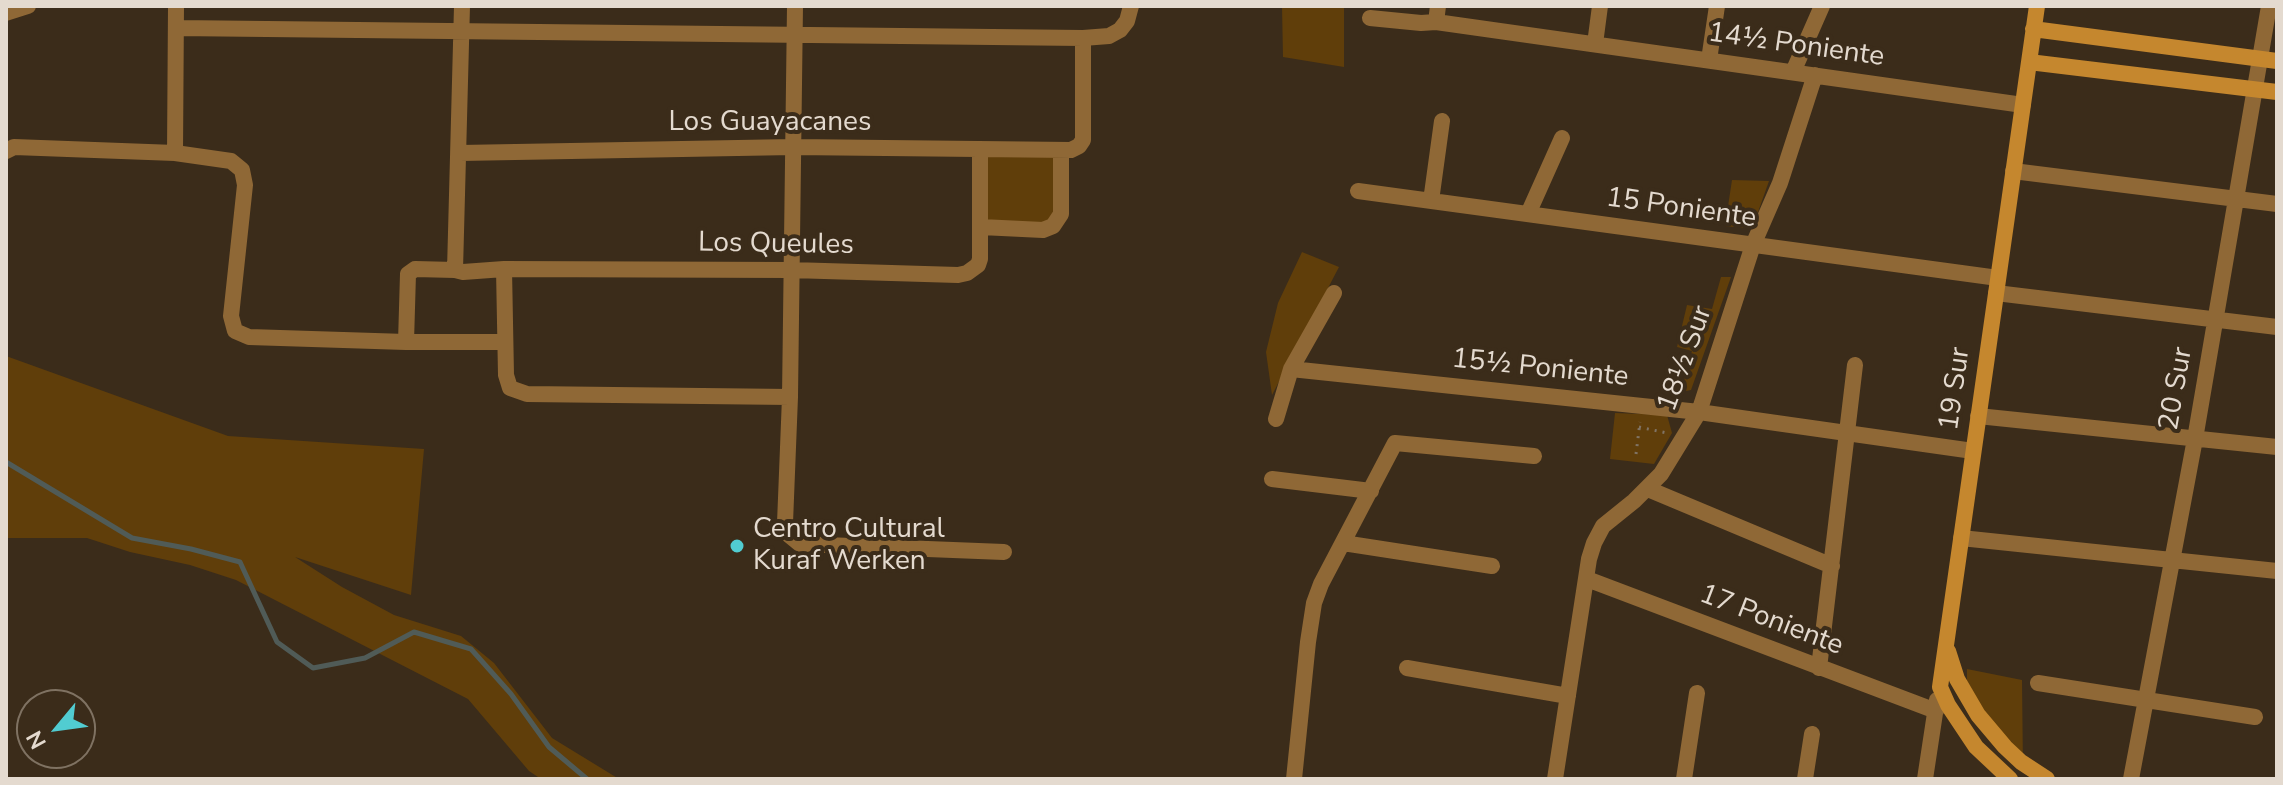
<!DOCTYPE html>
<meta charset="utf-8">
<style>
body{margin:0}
#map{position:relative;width:2283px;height:785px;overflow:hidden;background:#3b2c1a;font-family:"Nunito Sans",sans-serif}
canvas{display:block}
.frame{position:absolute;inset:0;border:8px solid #e4dacf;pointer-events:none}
.north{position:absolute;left:16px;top:689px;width:80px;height:80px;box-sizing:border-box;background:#3b2c1a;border:2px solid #7f7262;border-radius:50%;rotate:241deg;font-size:22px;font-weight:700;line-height:32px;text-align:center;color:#e4dacf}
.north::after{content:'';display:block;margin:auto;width:28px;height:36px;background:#51ccd1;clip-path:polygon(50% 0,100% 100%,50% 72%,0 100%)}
</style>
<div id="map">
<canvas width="2283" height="785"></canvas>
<div class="frame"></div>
<div class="north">N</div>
</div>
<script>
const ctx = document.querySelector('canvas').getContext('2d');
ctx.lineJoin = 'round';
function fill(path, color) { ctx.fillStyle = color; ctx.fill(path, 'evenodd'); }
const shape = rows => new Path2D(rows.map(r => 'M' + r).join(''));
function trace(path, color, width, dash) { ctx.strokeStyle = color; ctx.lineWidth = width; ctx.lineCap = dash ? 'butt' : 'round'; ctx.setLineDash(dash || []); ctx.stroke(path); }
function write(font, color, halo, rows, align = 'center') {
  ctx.font = font + ' "Nunito Sans",sans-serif'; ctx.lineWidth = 8; ctx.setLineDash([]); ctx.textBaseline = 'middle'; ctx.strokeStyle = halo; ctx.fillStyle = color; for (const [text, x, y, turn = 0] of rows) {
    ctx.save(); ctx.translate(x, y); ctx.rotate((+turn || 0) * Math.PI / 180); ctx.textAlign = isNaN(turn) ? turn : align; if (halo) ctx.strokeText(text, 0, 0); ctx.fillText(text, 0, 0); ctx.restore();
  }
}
fill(shape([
 [1282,6,1344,6,1344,67,1283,57],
 [980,149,1061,151,1053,226,981,227],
 [1732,180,1769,181,1752,229,1725,226],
 [1302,252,1339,267,1272,395,1266,352,1278,303],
 [1721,277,1731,277,1691,390,1681,392,1692,351,1677,347,1687,305,1712,309],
 [6,356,228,436,424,449,411,595,295,557,342,587,394,615,461,636,494,663,552,738,619,779,541,779,529,771,468,699,236,580,190,565,130,552,87,538,6,538],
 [1615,413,1667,415,1672,433,1654,464,1610,459],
 [1967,669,2022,680,2023,769,1967,685]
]), '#603e0a');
trace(shape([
 [6,462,132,538,191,549,240,562,277,642,313,668,365,658,414,632,471,649,511,694,549,747,587,779]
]), '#505b57', 5);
trace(shape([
 [1639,427,1667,433],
 [1636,454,1640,422]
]), '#807364', 3, [2, 6]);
trace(shape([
 [795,6,790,397,785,523,786,529,789,535,800,544,1004,552],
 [6,13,28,6],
 [1370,18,1421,23,1436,22,2023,105],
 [1436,22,1438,6],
 [176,28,1083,38,1109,36,1120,30,1127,21,1131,6],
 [1595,44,1600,6],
 [1709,60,1717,6],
 [1793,72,1822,6],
 [6,151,14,147,175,153,231,161,242,170,245,185,231,316,235,331,249,337,406,342,505,342],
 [175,153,176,6],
 [460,153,793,147,1071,150,1079,146,1083,140,1083,38],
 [2013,171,2277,204],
 [1358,191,1998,278],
 [1431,201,1442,121],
 [1528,214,1562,138],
 [981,227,1043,230,1053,226,1061,214,1061,151],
 [504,269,506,375,510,388,527,394,790,397],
 [455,270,462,6],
 [1996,293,2277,327],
 [406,342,408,274,415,269,455,270,463,272,504,269,791,270,958,275,967,273,978,265,980,259,980,149],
 [1291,369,1699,412,1973,451],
 [1978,416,2277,447],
 [1276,419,1291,369,1334,293],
 [1272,479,1371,491],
 [1648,489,1832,566],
 [1961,538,2277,571],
 [1343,543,1492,566],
 [1587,579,1936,711],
 [1407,668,1568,696],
 [1819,668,1855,365],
 [2038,683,2255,717],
 [1294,779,1308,642,1314,603,1321,584,1395,443,1534,456],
 [1555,779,1589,559,1594,543,1603,526,1634,501,1661,474,1699,412,1753,245,1780,183,1815,75],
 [1684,779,1697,693],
 [1805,779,1812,734],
 [1925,779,1937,700],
 [2131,779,2195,439,2269,6]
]), '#8f6836', 16);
trace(shape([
 [2033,29,2277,61],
 [2029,62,2277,92],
 [1948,651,1957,679,1978,715,2005,747,2021,762,2047,779],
 [2010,779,1976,747,1948,705,1940,687,2037,6]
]), '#c5872e', 16);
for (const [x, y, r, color] of [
 [737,546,8,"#51ccd1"]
]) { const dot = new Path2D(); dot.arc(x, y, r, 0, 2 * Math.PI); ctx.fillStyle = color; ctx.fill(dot); trace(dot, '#3b2c1a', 3); }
write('28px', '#e4dacf', '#3b2c1a', [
 ["14½ Poniente",1796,46,8],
 ["Los Guayacanes",770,123],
 ["15 Poniente",1681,209,8],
 ["Los Queules",776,245,1],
 ["18½ Sur",1686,359,-70],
 ["15½ Poniente",1540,369,6],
 ["19 Sur",1956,389,-82],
 ["20 Sur",2177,389,-80],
 ["17 Poniente",1771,621,21]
]);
write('28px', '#e4dacf', '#3b2c1a', [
 ["Centro Cultural",753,530],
 ["Kuraf Werken",753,562]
], 'left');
</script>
